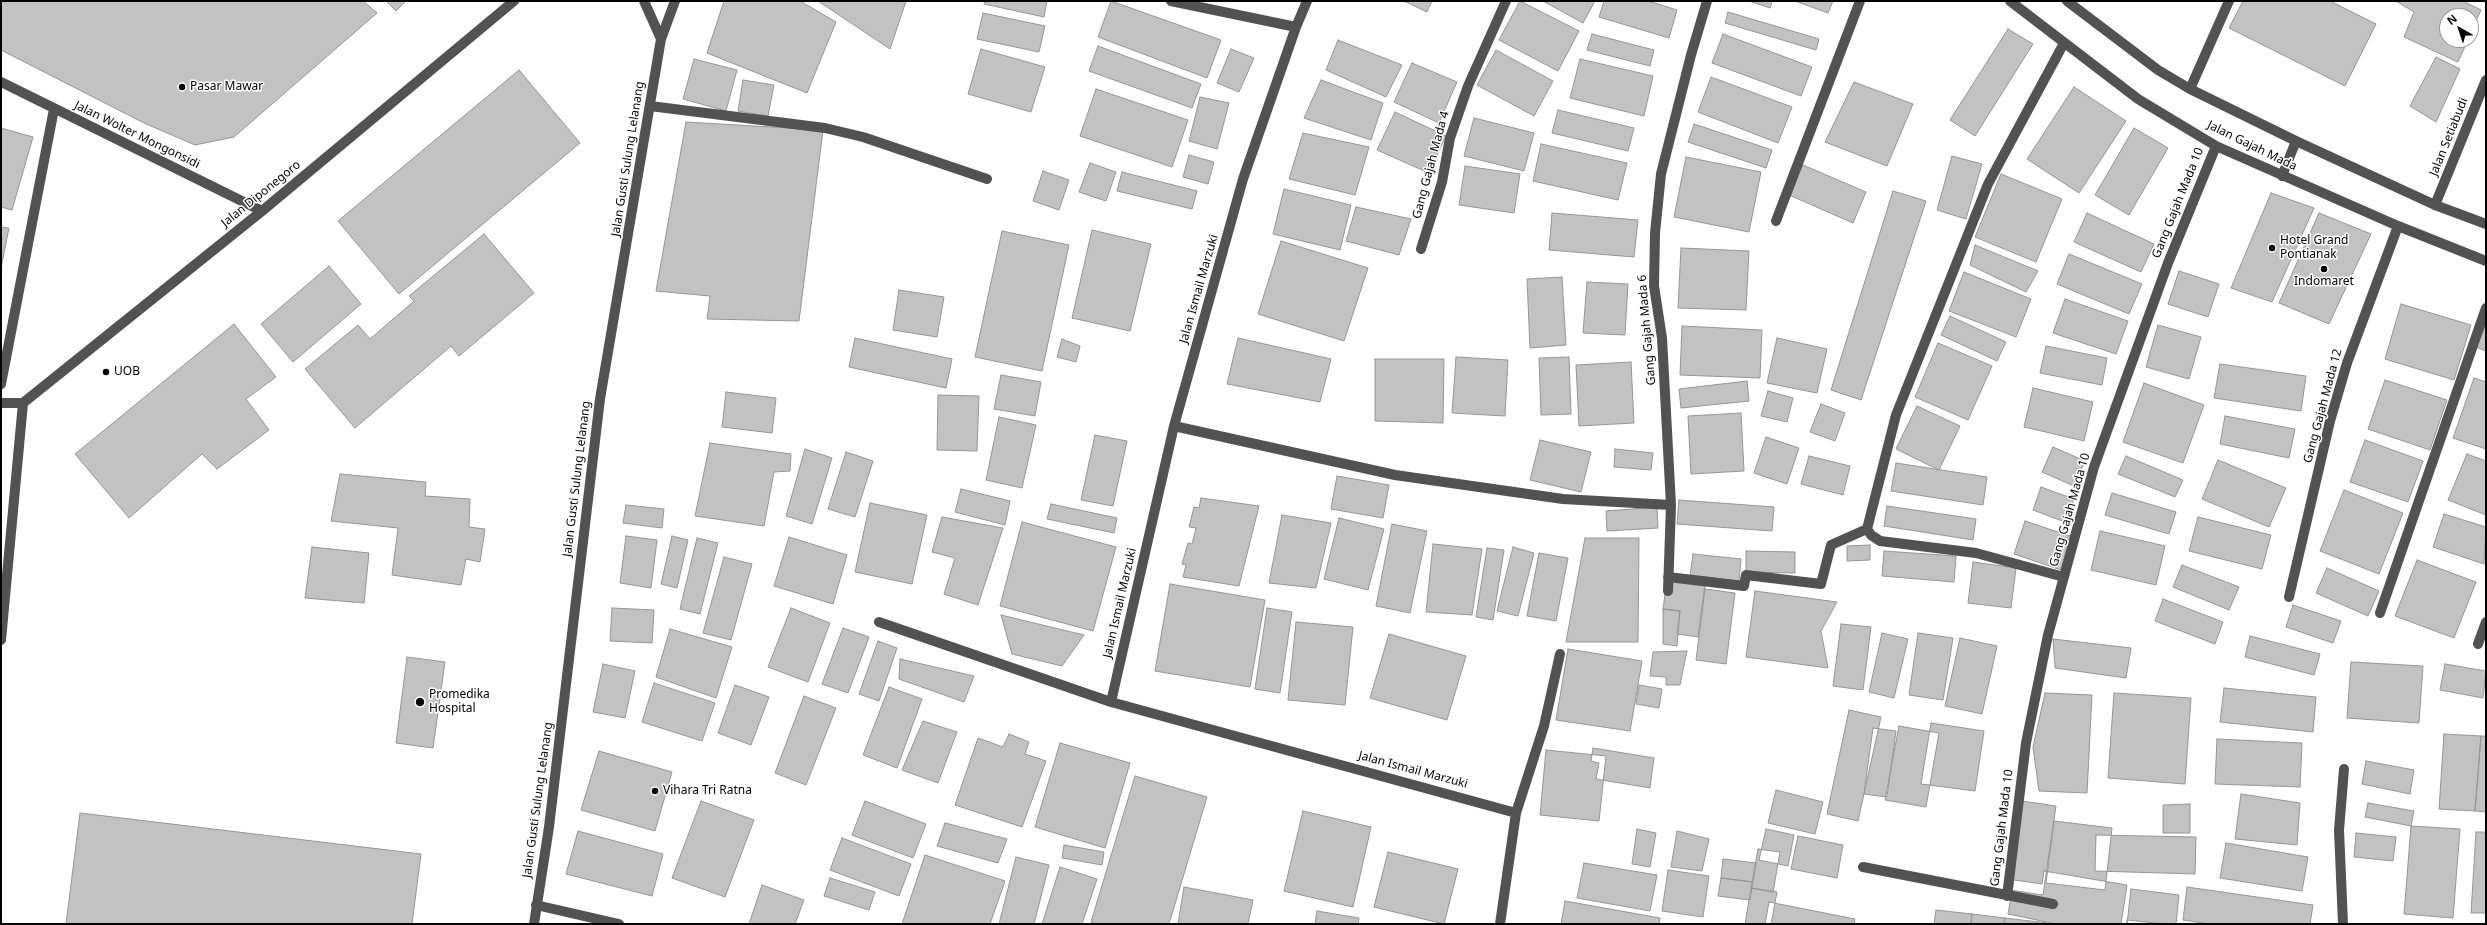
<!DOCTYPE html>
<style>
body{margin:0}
#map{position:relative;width:2487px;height:925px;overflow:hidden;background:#fff;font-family:"Noto Sans",sans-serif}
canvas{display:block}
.frame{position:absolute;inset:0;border:2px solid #000;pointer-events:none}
.north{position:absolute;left:2439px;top:8px;width:40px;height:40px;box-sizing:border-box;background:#fff;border:1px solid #999;border-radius:50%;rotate:321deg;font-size:11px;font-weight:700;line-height:16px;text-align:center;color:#000}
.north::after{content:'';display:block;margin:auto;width:14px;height:18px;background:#000;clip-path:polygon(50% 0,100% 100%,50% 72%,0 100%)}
</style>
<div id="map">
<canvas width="2487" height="925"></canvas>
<div class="frame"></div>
<div class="north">N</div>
</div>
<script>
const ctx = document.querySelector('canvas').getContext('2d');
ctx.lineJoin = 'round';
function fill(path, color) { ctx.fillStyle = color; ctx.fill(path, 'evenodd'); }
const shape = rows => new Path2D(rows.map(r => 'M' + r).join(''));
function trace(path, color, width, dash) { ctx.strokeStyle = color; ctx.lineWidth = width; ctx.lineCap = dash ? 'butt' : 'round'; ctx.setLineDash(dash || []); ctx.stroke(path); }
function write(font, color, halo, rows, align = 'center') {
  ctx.font = font + ' "Noto Sans",sans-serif'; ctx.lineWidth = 3; ctx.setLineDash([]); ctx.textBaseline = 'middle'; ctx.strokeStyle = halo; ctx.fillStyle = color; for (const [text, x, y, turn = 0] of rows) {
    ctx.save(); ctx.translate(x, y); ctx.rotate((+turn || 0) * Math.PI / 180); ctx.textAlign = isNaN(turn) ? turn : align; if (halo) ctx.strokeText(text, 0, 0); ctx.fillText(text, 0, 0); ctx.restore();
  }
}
const building = shape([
 [1,1,363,1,377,13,234,137,195,145,144,123,1,50,1,1],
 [386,1,406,1,396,11,386,1],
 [724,1,800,1,836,22,807,93,707,53,724,1],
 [818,1,906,1,890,49,818,1],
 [985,1,1047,1,1044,17,984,4,985,1],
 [1111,1,1221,40,1207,78,1098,37,1111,1],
 [1404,1,1432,1,1427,12,1404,1],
 [1520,1,1579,31,1558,71,1499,40,1520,1],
 [1543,1,1595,1,1583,23,1543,1],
 [1604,1,1648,1,1677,10,1669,38,1599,17,1604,1],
 [1749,1,1772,1,1770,8,1749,1],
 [1795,1,1833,1,1828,13,1795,1],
 [2243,1,2330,1,2376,24,2345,86,2229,28,2243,1],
 [2463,1,2481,10,2471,32,2471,16,2447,16,2447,40,2468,40,2458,62,2404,37,2414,12,2396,1,2463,1],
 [1728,12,1819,39,1816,50,1725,23,1728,12],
 [983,13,1045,26,1039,52,977,39,983,13],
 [2008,29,2033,44,1975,136,1950,120,2008,29],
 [1592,34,1654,50,1650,66,1587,50,1592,34],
 [1723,34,1812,67,1801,96,1712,63,1723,34],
 [1338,40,1402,65,1386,97,1326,70,1338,40],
 [1098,46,1201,84,1192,108,1089,71,1098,46],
 [981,49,1045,67,1031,112,968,94,981,49],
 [1231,49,1254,58,1239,92,1217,83,1231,49],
 [1496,50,1553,81,1534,116,1477,85,1496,50],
 [2436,57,2460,69,2436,122,2410,106,2436,57],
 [694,59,737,70,726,111,683,99,694,59],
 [1580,59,1653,76,1644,116,1570,98,1580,59],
 [1412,63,1457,82,1439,123,1394,102,1412,63],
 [519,70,580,143,399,294,338,221,519,70],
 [1711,77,1792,107,1778,143,1698,112,1711,77],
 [743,80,774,85,768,116,738,111,743,80],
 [1321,80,1383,103,1371,140,1304,118,1321,80],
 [1854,82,1913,104,1887,166,1825,142,1854,82],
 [2074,87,2126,121,2079,193,2027,159,2074,87],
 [1096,89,1188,120,1172,167,1080,136,1096,89],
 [1200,97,1229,103,1217,149,1189,141,1200,97],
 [1558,110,1634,128,1628,151,1552,133,1558,110],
 [1395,112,1446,136,1429,173,1377,150,1395,112],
 [1474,118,1534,133,1524,171,1464,156,1474,118],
 [686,122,823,130,799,321,707,319,710,296,656,291,686,122],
 [1694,124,1772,150,1766,168,1688,142,1694,124],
 [1,128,33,137,12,210,1,207,1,128],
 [2134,128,2168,148,2129,215,2095,195,2134,128],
 [1303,133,1369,147,1355,195,1289,179,1303,133],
 [1541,144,1627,163,1618,200,1533,181,1541,144],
 [1189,155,1214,162,1208,184,1183,177,1189,155],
 [1952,156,1982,164,1966,219,1937,210,1952,156],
 [1686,157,1761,172,1749,232,1674,217,1686,157],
 [1090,163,1116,172,1106,201,1079,192,1090,163],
 [1803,165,1866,192,1853,223,1789,195,1803,165],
 [1465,166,1520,174,1514,213,1459,205,1465,166],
 [1043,171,1069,180,1059,210,1033,201,1043,171],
 [1122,172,1197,191,1192,209,1117,191,1122,172],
 [2001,174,2062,199,2036,262,1975,237,2001,174],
 [1284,189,1351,205,1340,250,1273,234,1284,189],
 [1893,191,1926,201,1861,400,1831,390,1893,191],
 [2271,193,2314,208,2272,302,2231,288,2271,193],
 [1356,207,1411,219,1399,255,1346,241,1356,207],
 [1552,213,1638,220,1634,257,1549,250,1552,213],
 [2087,213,2154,244,2141,272,2074,242,2087,213],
 [2319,213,2371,234,2329,324,2279,303,2319,213],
 [1,227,9,228,1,268,1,227],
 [1092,230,1151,244,1130,331,1072,318,1092,230],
 [1002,231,1069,245,1042,371,975,357,1002,231],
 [484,234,534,293,459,356,451,346,355,428,305,369,358,325,370,339,414,301,409,296,484,234],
 [1281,241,1368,268,1344,341,1258,314,1281,241],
 [1975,245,2038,271,2026,292,1970,265,1975,245],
 [1681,248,1749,251,1746,310,1678,308,1681,248],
 [2069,254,2142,284,2129,314,2057,284,2069,254],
 [329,266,361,304,293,362,261,324,329,266],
 [2179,271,2219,284,2208,317,2168,304,2179,271],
 [1964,272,2031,299,2016,337,1949,311,1964,272],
 [1562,277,1566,345,1530,348,1527,279,1562,277],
 [1587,282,1628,284,1625,335,1583,333,1587,282],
 [899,290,944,297,937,337,893,330,899,290],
 [2065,299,2128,321,2116,354,2053,333,2065,299],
 [2401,304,2471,325,2454,380,2385,359,2401,304],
 [1950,316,2006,342,1997,361,1941,335,1950,316],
 [234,324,276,377,246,399,269,430,217,469,202,454,129,518,75,454,234,324],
 [2486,324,2486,351,2476,347,2486,324],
 [2158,325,2201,337,2189,379,2146,367,2158,325],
 [1682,326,1762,330,1760,378,1680,375,1682,326],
 [855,338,952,359,946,388,849,367,855,338],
 [1238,338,1331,359,1320,402,1227,384,1238,338],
 [1777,338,1827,349,1817,393,1767,383,1777,338],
 [1062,339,1080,346,1076,362,1057,357,1062,339],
 [1938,343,1992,366,1968,420,1915,397,1938,343],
 [2046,346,2107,358,2102,385,2040,373,2046,346],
 [1456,357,1508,360,1505,416,1452,413,1456,357],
 [1569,357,1571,414,1541,415,1539,358,1569,357],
 [1375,359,1444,359,1443,423,1375,421,1375,359],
 [1631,362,1634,423,1579,426,1576,365,1631,362],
 [2220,364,2306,376,2301,411,2214,398,2220,364],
 [1001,375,1041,382,1035,416,994,409,1001,375],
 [2474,378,2486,382,2486,449,2453,438,2474,378],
 [2385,380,2447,400,2430,450,2368,429,2385,380],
 [1747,381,1749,401,1681,408,1679,389,1747,381],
 [2144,383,2204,405,2183,463,2123,442,2144,383],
 [2033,388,2093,402,2084,441,2024,427,2033,388],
 [1768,391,1793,398,1787,422,1761,416,1768,391],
 [726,392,776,398,772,433,722,427,726,392],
 [938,395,979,396,977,451,937,450,938,395],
 [1821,404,1845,413,1835,441,1810,432,1821,404],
 [1917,406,1960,426,1939,470,1896,449,1917,406],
 [1741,413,1744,471,1691,474,1688,416,1741,413],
 [2225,416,2295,429,2289,458,2220,444,2225,416],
 [999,417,1036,425,1022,488,986,480,999,417],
 [1095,435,1127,441,1113,506,1081,500,1095,435],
 [1766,437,1799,448,1787,484,1754,473,1766,437],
 [1540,440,1591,452,1581,492,1530,480,1540,440],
 [2365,440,2423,461,2408,502,2350,482,2365,440],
 [710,443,791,454,790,471,774,472,764,526,695,516,710,443],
 [2053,447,2085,461,2074,486,2042,472,2053,447],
 [805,449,832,458,812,524,786,516,805,449],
 [1615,449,1653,453,1651,470,1614,467,1615,449],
 [846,452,873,461,855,517,828,509,846,452],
 [2467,454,2486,461,2486,515,2448,500,2467,454],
 [1809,456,1850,466,1843,495,1801,484,1809,456],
 [2126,456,2183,480,2175,497,2118,474,2126,456],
 [2218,460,2286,488,2269,527,2202,499,2218,460],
 [1896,463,1987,477,1983,505,1891,491,1896,463],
 [340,474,426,482,425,496,470,499,469,527,485,529,480,562,466,559,461,585,392,575,398,528,331,521,340,474],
 [1337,476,1389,485,1383,518,1331,509,1337,476],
 [2041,487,2074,499,2065,522,2033,510,2041,487],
 [961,489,1010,501,1005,525,955,512,961,489],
 [2344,490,2403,513,2379,574,2320,551,2344,490],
 [2112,493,2176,512,2169,534,2105,515,2112,493],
 [1201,498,1259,506,1239,586,1183,577,1186,565,1182,564,1188,543,1192,544,1196,528,1189,527,1194,507,1199,508,1201,498],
 [1679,500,1774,507,1772,531,1677,524,1679,500],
 [870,503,927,515,912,584,855,572,870,503],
 [1051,504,1117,518,1114,533,1047,519,1051,504],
 [626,505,664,509,662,528,623,523,626,505],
 [1887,506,1976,519,1973,540,1884,526,1887,506],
 [1657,507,1658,528,1607,531,1606,511,1657,507],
 [2444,514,2486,527,2484,564,2433,547,2444,514],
 [1282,515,1331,523,1316,588,1269,583,1282,515],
 [942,517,1003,528,978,605,944,594,955,558,932,552,942,517],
 [2198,517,2271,535,2262,569,2189,551,2198,517],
 [1339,518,1384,529,1368,590,1324,579,1339,518],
 [2025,521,2073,537,2061,570,2014,554,2025,521],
 [1022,522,1116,547,1093,631,1000,606,1022,522],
 [1392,524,1427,531,1410,613,1376,606,1392,524],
 [2100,531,2165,546,2156,585,2091,570,2100,531],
 [626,536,657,540,651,588,620,583,626,536],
 [672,536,688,540,677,588,661,584,672,536],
 [789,537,847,555,833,604,774,586,789,537],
 [697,538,718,543,700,614,680,609,697,538],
 [1585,538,1639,538,1638,642,1566,642,1585,538],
 [1433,544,1482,549,1472,615,1426,612,1433,544],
 [1870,545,1870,560,1847,561,1847,546,1870,545],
 [312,547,369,553,364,603,305,598,312,547],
 [1513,547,1534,553,1518,616,1497,611,1513,547],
 [1487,548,1504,550,1493,620,1476,617,1487,548],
 [1746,551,1795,552,1795,573,1746,572,1746,551],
 [1884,551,1956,556,1954,582,1882,576,1884,551],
 [1539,553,1568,558,1556,621,1527,616,1539,553],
 [1693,554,1741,559,1739,581,1690,576,1693,554],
 [724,557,752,564,731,640,703,633,724,557],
 [2417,560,2476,582,2454,638,2395,616,2417,560],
 [1973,562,2016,568,2011,608,1968,603,1973,562],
 [2182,565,2239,587,2229,610,2173,587,2182,565],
 [2327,568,2379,591,2368,616,2316,593,2327,568],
 [1667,580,1705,585,1698,637,1677,634,1680,611,1663,609,1667,580],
 [1170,584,1265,600,1250,687,1155,671,1170,584],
 [1705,589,1735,593,1726,664,1696,660,1705,589],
 [1755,591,1837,602,1821,631,1828,668,1746,657,1755,591],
 [2163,599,2223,622,2215,644,2155,621,2163,599],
 [2293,605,2341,621,2333,643,2286,627,2293,605],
 [612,608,654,610,652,643,610,641,612,608],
 [791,608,830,623,808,682,768,667,791,608],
 [1267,608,1292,612,1280,693,1255,689,1267,608],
 [1663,609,1680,611,1677,646,1663,644,1663,609],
 [1001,615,1084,635,1062,666,1012,654,1001,615],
 [1296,622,1353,627,1345,705,1288,700,1296,622],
 [1841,624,1871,627,1863,690,1833,686,1841,624],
 [843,628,869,637,848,693,822,684,843,628],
 [670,629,732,647,716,698,656,677,670,629],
 [1882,633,1908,639,1894,698,1869,692,1882,633],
 [1918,633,1953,638,1943,700,1909,695,1918,633],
 [1389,634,1466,656,1447,720,1370,698,1389,634],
 [2250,636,2320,654,2314,675,2245,657,2250,636],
 [1960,638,1997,646,1982,714,1945,706,1960,638],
 [2053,639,2131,648,2126,678,2055,668,2053,639],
 [878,641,897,648,879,701,859,694,878,641],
 [1568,649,1642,661,1630,731,1556,720,1568,649],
 [1687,651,1680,685,1666,685,1666,677,1650,676,1653,652,1687,651],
 [407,657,445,662,433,748,396,743,407,657],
 [900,659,974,676,964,702,899,679,900,659],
 [2351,662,2423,666,2419,723,2347,718,2351,662],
 [603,664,635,671,625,718,593,712,603,664],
 [2445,664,2486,671,2483,698,2440,690,2445,664],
 [654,683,715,703,702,741,642,722,654,683],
 [735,685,769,697,751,745,718,733,735,685],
 [1639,685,1662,689,1659,708,1636,704,1639,685],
 [889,687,922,699,897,768,863,755,889,687],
 [2224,688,2316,697,2313,732,2220,722,2224,688],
 [2045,693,2092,695,2087,793,2039,791,2033,747,2045,693],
 [2114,693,2191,698,2185,784,2108,778,2114,693],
 [804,696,836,708,806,785,775,773,804,696],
 [1849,710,1881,717,1858,821,1827,814,1849,710],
 [923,721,957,732,938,783,902,770,923,721],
 [1931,723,1984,731,1975,791,1921,784,1931,723],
 [1899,726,1939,733,1926,807,1885,800,1899,726],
 [1873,728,1896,731,1887,797,1864,794,1873,728],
 [1009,734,1029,742,1025,754,1046,761,1022,827,955,805,978,738,1003,747,1009,734],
 [2444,734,2481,736,2475,811,2439,809,2444,734],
 [2481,736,2486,736,2486,812,2475,811,2481,736],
 [2217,739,2302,743,2300,787,2215,784,2217,739],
 [1060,743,1130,763,1105,848,1035,827,1060,743],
 [1593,748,1654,758,1650,788,1596,779,1599,763,1591,761,1593,748],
 [1546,750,1606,756,1599,821,1540,815,1546,750],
 [599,751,672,772,655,831,581,810,599,751],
 [2366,761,2414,770,2410,794,2362,784,2366,761],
 [1135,776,1207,797,1169,924,1097,924,1091,922,1135,776],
 [1776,790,1823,802,1815,834,1768,823,1776,790],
 [2241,794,2300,803,2297,845,2235,839,2241,794],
 [701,801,754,820,725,897,672,878,701,801],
 [865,801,926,824,913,858,852,835,865,801],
 [2022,801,2056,806,2043,895,2010,890,2022,801],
 [2368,803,2414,811,2411,826,2365,817,2368,803],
 [2190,804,2190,833,2163,833,2163,805,2190,804],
 [1303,811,1371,827,1353,907,1284,891,1303,811],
 [80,813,421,854,412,924,66,924,80,813],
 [2054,821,2112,828,2105,890,2046,883,2054,821],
 [945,823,1007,839,998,863,937,846,945,823],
 [2411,826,2460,829,2453,918,2404,914,2411,826],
 [1637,829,1656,833,1650,867,1632,864,1637,829],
 [1766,829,1794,835,1788,866,1759,860,1766,829],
 [578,831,663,854,652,896,566,874,578,831],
 [1677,831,1709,839,1702,871,1671,867,1677,831],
 [2476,832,2486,832,2486,913,2471,913,2476,832],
 [2356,833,2396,837,2393,861,2354,857,2356,833],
 [2096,835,2196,837,2195,874,2095,871,2096,835],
 [1798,836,1843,845,1837,878,1791,869,1798,836],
 [842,838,911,864,899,896,830,870,842,838],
 [2226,843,2308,857,2302,891,2220,878,2226,843],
 [1064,845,1104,852,1102,865,1062,858,1064,845],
 [1758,849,1780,852,1773,892,1751,888,1758,849],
 [1388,852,1458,869,1444,924,1374,907,1388,852],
 [925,855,1005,881,990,924,902,924,925,855],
 [1016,857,1049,865,1034,924,999,924,1016,857],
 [1723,859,1756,863,1753,882,1721,878,1723,859],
 [1584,863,1657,875,1650,911,1577,898,1584,863],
 [1060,867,1097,879,1082,924,1042,924,1060,867],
 [1668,870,1709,876,1703,917,1662,911,1668,870],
 [2044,871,2127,885,2121,924,2056,924,2008,914,2014,880,2042,884,2044,871],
 [830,878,875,892,869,910,824,896,830,878],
 [1721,878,1753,882,1750,900,1718,896,1721,878],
 [762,885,804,900,795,924,749,924,762,885],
 [1184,887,1253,900,1248,924,1178,924,1184,887],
 [2187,887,2313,905,2310,924,2210,924,2183,920,2187,887],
 [1751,888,1777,892,1771,924,1745,924,1751,888],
 [2131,889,2179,895,2176,924,2127,924,2131,889],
 [1565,901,1660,918,1659,924,1561,924,1565,901],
 [1769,902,1855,919,1854,924,1765,924,1769,902],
 [1936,910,1972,914,1971,924,1934,924,1936,910],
 [1317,911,1359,918,1358,924,1315,924,1317,911],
 [1972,914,2005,918,2004,924,1971,924,1972,914],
 [2005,918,2047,923,2004,924,2005,918],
 [2127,920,2164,924,2127,924,2127,920]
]);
fill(building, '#c2c2c2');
trace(building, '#969696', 1);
trace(shape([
 [644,1,661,39],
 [1171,1,1296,27],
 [1307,1,1296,27,1243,179,1174,426,1111,702,1516,813,1500,924],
 [2010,1,2138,99,2216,146,2398,226,2486,261],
 [2067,1,2158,70,2190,89,2296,141,2435,205,2486,224],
 [2064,43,1988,184,1896,415,1867,529,1871,535,1880,541,1976,553,2064,577],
 [1,82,262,211],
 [2190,89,2229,1],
 [650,106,825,128,863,137,987,179],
 [2282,176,2296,141],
 [2435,205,2486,80],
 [1776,221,1860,1],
 [1421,249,1442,182,1450,138,1468,86,1506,1],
 [1,384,54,109],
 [1,403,23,403],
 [23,403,262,211,514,1],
 [1174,426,1395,475,1563,499,1671,505],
 [1668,577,1744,586,1746,575,1821,584,1831,545,1867,529],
 [1668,591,1671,505,1662,338,1654,286,1655,233,1661,174,1691,55,1707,1],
 [2289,597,2330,421,2347,363,2398,226],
 [2380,613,2486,308],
 [879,622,1111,702],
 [1,640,23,403],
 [2478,644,2486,622],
 [1516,813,1544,726,1560,654],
 [1863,867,2053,904],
 [2007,896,2026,743,2048,635,2094,467,2168,263,2216,146],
 [536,905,619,924],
 [534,924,549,827,600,399,661,39,675,1],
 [2343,924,2339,830,2344,769]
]), '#525252', 10);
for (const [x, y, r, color] of [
 [182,87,4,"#000"],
 [2272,248,4,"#000"],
 [2324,269,4,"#000"],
 [106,372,4,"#000"],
 [420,702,5,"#000"],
 [655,791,4,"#000"]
]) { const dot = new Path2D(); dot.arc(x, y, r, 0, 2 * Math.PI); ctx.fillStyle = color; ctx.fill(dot); trace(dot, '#fff', 1.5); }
write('12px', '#000', '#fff', [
 ["Pasar Mawar",190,87],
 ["Hotel Grand",2280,241],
 ["Pontianak",2280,255],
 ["Indomaret",2324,282,"center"],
 ["UOB",114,372],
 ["Promedika",429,695],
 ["Hospital",429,709],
 ["Vihara Tri Ratna",663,791]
], 'left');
write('12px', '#000', '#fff', [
 ["Jalan Wolter Mongonsidi",137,135,26],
 ["Jalan Setiabudi",2449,137,-68],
 ["Jalan Gajah Mada",2252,146,26],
 ["Jalan Gusti Sulung Lelanang",628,159,-81],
 ["Gang Gajah Mada 4",1431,165,-75],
 ["Jalan Diponegoro",261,194,-39],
 ["Gang Gajah Mada 10",2178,203,-68],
 ["Jalan Ismail Marzuki",1199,289,-74],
 ["Gang Gajah Mada 6",1647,330,-95],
 ["Gang Gajah Mada 12",2323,406,-75],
 ["Jalan Gusti Sulung Lelanang",577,479,-83],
 ["Gang Gajah Mada 10",2070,510,-74],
 ["Jalan Ismail Marzuki",1120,603,-77],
 ["Jalan Ismail Marzuki",1413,770,15],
 ["Jalan Gusti Sulung Lelanang",538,800,-82],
 ["Gang Gajah Mada 10",2002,828,-83]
]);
</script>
